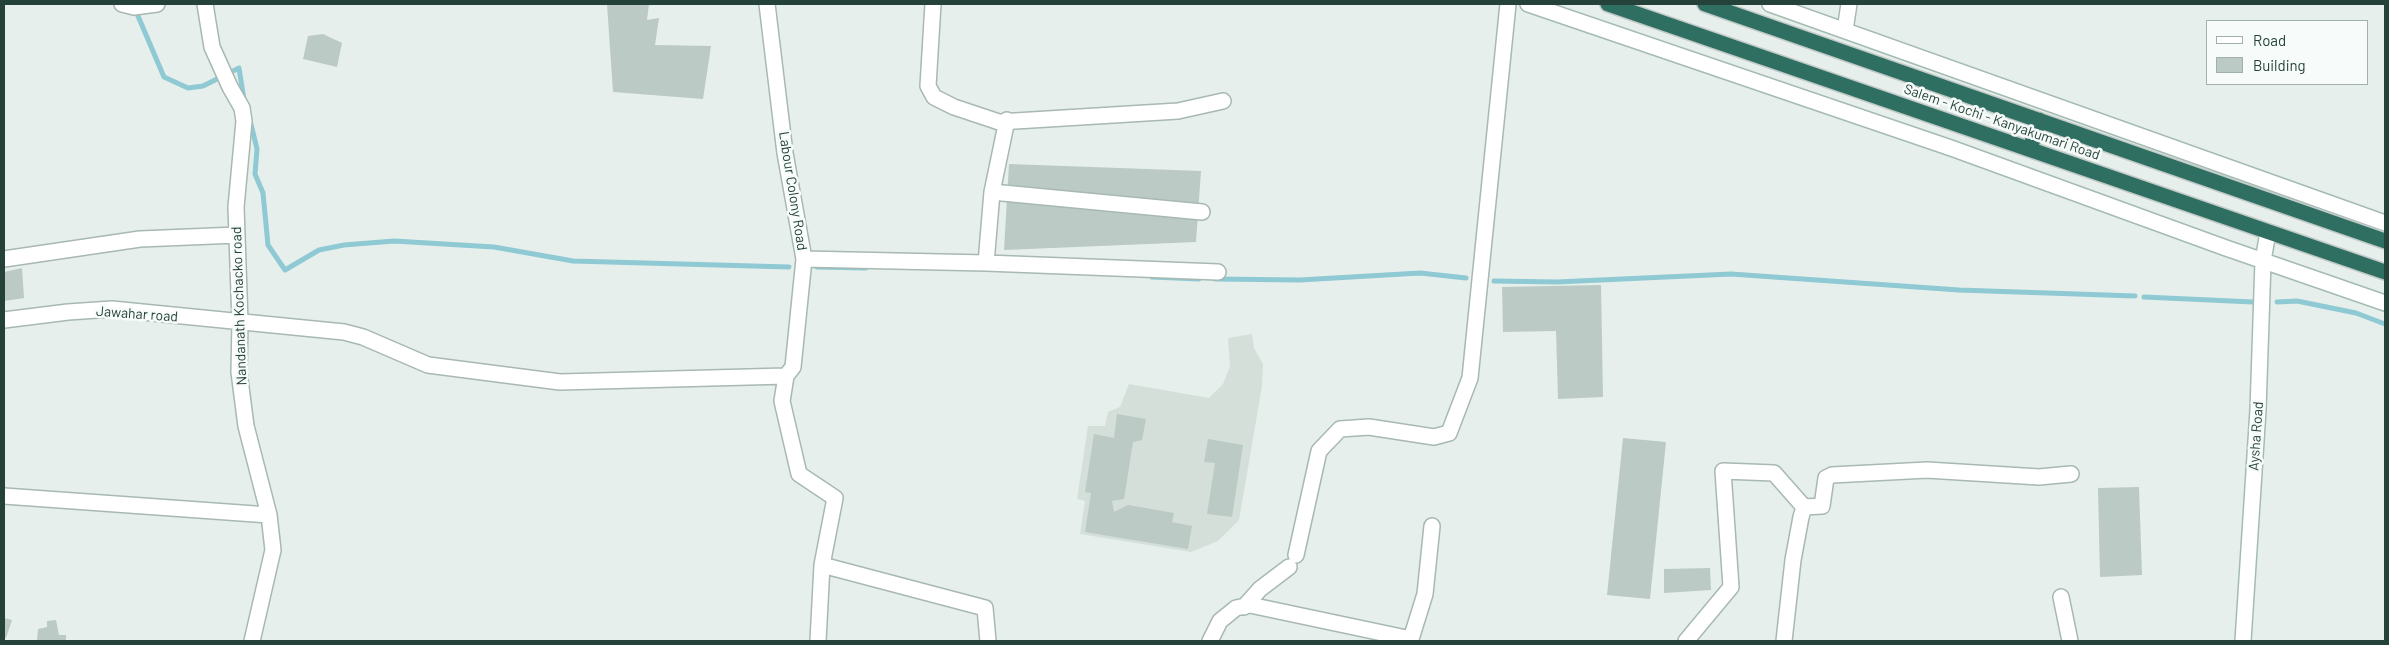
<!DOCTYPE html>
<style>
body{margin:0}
#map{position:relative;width:2389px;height:645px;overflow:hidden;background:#e6efeb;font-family:Barlow,sans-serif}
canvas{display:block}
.frame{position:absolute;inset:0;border:5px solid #24423a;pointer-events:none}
.legend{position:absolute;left:2206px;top:20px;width:162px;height:65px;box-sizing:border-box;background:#f7fbf9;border:1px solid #a3b1ad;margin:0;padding:6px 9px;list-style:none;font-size:15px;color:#24423a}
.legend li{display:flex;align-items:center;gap:10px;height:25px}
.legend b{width:25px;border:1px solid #a3b1ad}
</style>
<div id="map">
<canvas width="2389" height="645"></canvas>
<div class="frame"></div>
<ul class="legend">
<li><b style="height:6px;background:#fff"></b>Road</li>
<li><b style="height:14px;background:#bbcac4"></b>Building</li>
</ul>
</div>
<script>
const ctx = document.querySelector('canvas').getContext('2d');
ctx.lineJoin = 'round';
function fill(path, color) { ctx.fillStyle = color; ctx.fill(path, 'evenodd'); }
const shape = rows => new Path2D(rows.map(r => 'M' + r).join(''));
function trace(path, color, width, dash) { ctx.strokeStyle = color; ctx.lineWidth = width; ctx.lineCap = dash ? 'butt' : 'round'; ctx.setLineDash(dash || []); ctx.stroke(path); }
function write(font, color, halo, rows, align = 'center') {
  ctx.font = font + ' Barlow,sans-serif'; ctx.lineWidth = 5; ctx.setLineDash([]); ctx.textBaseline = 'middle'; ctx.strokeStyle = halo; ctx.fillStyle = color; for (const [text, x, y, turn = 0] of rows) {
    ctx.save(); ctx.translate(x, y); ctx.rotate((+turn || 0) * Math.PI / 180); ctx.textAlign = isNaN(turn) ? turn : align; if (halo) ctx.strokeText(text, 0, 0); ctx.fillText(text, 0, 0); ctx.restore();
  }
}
fill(shape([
 [1252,334,1254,348,1263,364,1262,386,1239,520,1218,541,1191,552,1080,534,1085,501,1077,499,1088,426,1105,426,1108,412,1120,407,1129,384,1209,398,1223,384,1230,366,1228,338]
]), '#d4dfda');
trace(shape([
 [135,9,164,77,188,88,203,86,239,68,244,100],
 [250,120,257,149,255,174,263,193,268,245,285,270,319,250,344,245,394,241,494,247,573,261,789,267],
 [817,267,866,268],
 [1152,277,1199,279],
 [1215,279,1300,280,1420,273,1466,278],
 [1494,281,1557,282,1731,274,1959,290,2135,296],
 [2144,297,2253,302],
 [2277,302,2297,301,2356,313,2385,324]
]), '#8ec9d4', 5);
fill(shape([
 [607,4,649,4,647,20,659,18,655,45,711,46,703,99,613,92],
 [323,34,342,43,337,67,303,59,308,36],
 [1009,164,1201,171,1196,242,1004,250],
 [22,268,24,298,4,301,4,272],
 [1601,285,1603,397,1558,399,1556,331,1503,332,1502,287],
 [1117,414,1146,419,1142,440,1133,442,1124,499,1112,501,1114,512,1128,505,1174,513,1172,522,1192,526,1188,549,1085,532,1091,493,1085,492,1094,434,1114,438],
 [1623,438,1666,442,1650,599,1607,595],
 [1208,439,1243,445,1232,517,1207,514,1215,463,1204,462],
 [2139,487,2142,575,2100,577,2098,488],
 [1710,568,1711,590,1664,593,1664,569],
 [4,618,12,620,6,638,4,637],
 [56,620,59,635,66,635,66,641,37,641,38,629,47,627,47,621]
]), '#bbcac4');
const street = shape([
 [122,4,134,7,157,4],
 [205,4,212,47,230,87,242,108,244,121,236,207,240,322,239,372,246,426,269,515,273,550,252,641],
 [767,4,785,153,804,259,793,367,786,376],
 [933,4,928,86,934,97,954,107,999,122,1178,111,1223,101],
 [1845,30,1849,4],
 [1007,120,992,192,986,263,1218,272],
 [992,192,1202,212],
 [4,259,140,239,237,235],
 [804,259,986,263],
 [4,320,68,312,112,309,344,332,363,337,428,365,560,382,786,376],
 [786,376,782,401,799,474,835,498,822,565,818,641],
 [4,496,269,515],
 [1296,555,1319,451,1340,429,1369,427,1434,437,1449,433,1470,378,1508,4],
 [822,565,985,608,988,641],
 [2061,597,2070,641],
 [1244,607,1260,589,1289,567],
 [1210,641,1220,621,1236,608,1250,605,1411,639,1425,594,1432,526],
 [1686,641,1731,587,1723,471,1774,473,1804,507],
 [1784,641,1793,560,1801,517,1804,507,1822,506,1826,478,1832,475,1927,470,2039,477,2071,474]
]);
const secondary = shape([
 [1528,4,1951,148,2226,248,2385,303],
 [1770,4,2385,223],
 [2243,641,2258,410,2263,261,2268,232]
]);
const highway = shape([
 [1608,4,2385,272],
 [1705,4,2385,241],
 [2030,149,2039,120]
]);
trace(street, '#a8b8b2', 18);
trace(secondary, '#a4bbb3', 18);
trace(highway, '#c2cac8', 18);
trace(street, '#fff', 15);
trace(secondary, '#fff', 15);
trace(highway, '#2f6f62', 15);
write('14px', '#24423a', '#f7fbf9', [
 ["Salem - Kochi - Kanyakumari Road",2002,122,19],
 ["Labour Colony Road",793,191,81],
 ["Nandanath Kochacko road",239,306,-92],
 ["Jawahar road",137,314,4],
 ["Aysha Road",2256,436,-86]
]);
</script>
